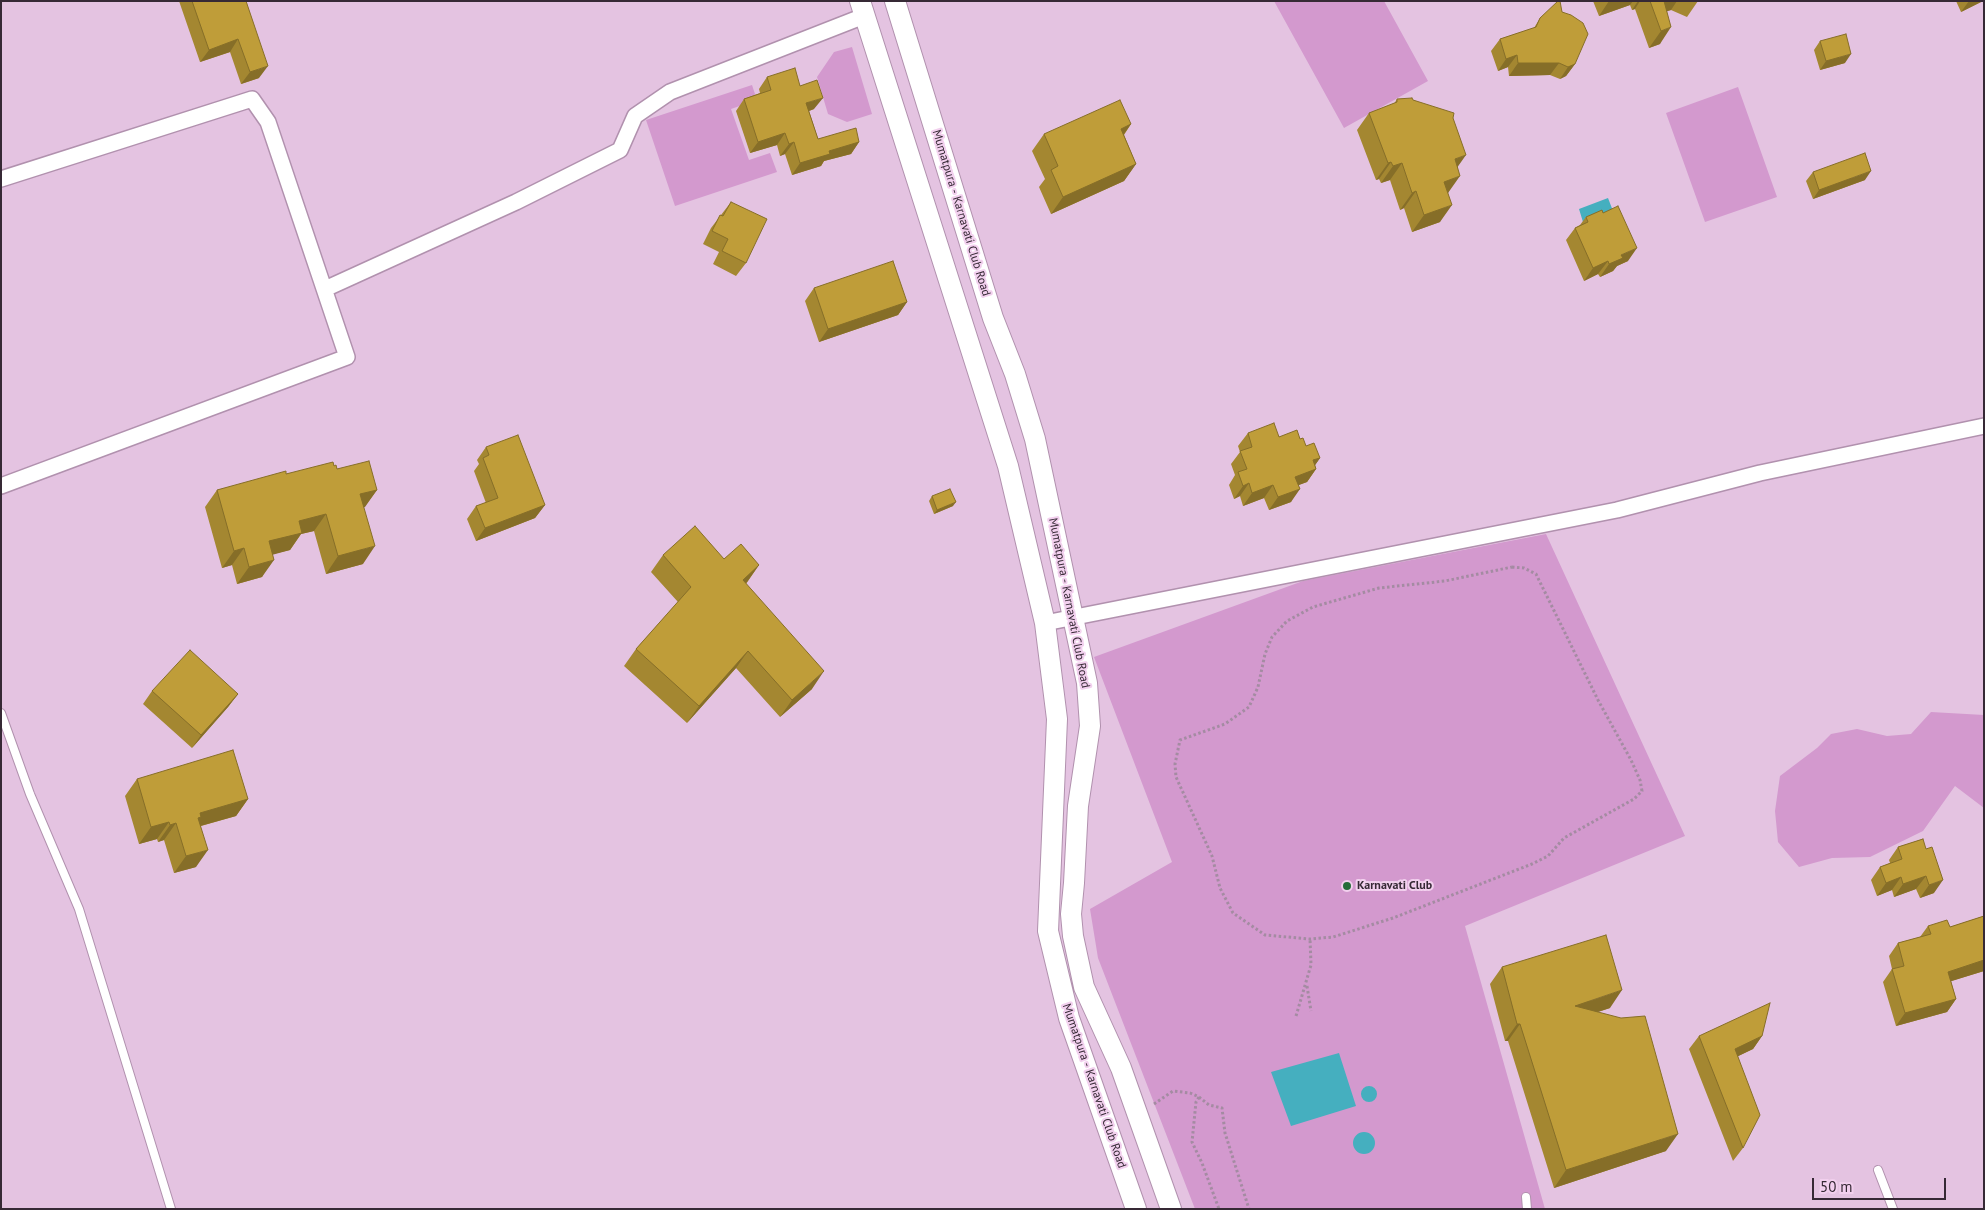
<!DOCTYPE html>
<style>
body{margin:0}
#map{position:relative;width:1985px;height:1210px;overflow:hidden;background:#e4c3e1;font-family:"PT Sans",sans-serif}
canvas{display:block}
.frame{position:absolute;inset:0;border:2px solid #362935;pointer-events:none}
.scale{position:absolute;left:1812px;top:1178px;width:134px;height:22px;box-sizing:border-box;border:2px solid #362935;border-top:0;padding-left:6px;font-size:15px;line-height:18px;white-space:nowrap;color:#362935;-webkit-text-stroke:4px #f2d0ee;paint-order:stroke}
</style>
<div id="map">
<canvas width="1985" height="1210"></canvas>
<div class="frame"></div>
<div class="scale">50 m</div>
</div>
<script>
const ctx = document.querySelector('canvas').getContext('2d');
ctx.lineJoin = 'round';
function fill(path, color) { ctx.fillStyle = color; ctx.fill(path, 'evenodd'); }
const shape = rows => new Path2D(rows.map(r => 'M' + r).join(''));
function trace(path, color, width, dash) { ctx.strokeStyle = color; ctx.lineWidth = width; ctx.lineCap = dash ? 'butt' : 'round'; ctx.setLineDash(dash || []); ctx.stroke(path); }
function write(font, color, halo, rows, align = 'center') {
  ctx.font = font + ' "PT Sans",sans-serif'; ctx.lineWidth = 4; ctx.setLineDash([]); ctx.textBaseline = 'middle'; ctx.strokeStyle = halo; ctx.fillStyle = color; for (const [text, x, y, turn = 0] of rows) {
    ctx.save(); ctx.translate(x, y); ctx.rotate((+turn || 0) * Math.PI / 180); ctx.textAlign = isNaN(turn) ? turn : align; if (halo) ctx.strokeText(text, 0, 0); ctx.fillText(text, 0, 0); ctx.restore();
  }
}
fill(shape([
 [1274,1,1384,1,1428,81,1344,128],
 [852,47,872,114,847,122,828,114,817,77,834,52],
 [752,85,757,100,731,109,749,160,770,153,777,172,675,206,646,120],
 [1738,87,1777,197,1705,222,1666,113],
 [1546,534,1685,836,1465,926,1545,1209,1195,1209,1098,958,1090,909,1172,862,1094,657,1303,581],
 [1931,712,1984,715,1984,808,1955,786,1923,831,1870,857,1832,858,1799,867,1778,842,1775,811,1780,776,1817,748,1831,734,1857,729,1887,736,1911,734]
]), '#d399ce');
fill(shape([
 [1608,198,1613,211,1583,222,1579,209],
 [1339,1053,1356,1106,1291,1126,1271,1072],
 '1361 1094a8 8 0 1 1 16 0a8 8 0 1 1-16 0Z',
 '1353 1143a11 11 0 1 1 22 0a11 11 0 1 1-22 0Z'
]), '#45afbf');
const service = shape([
 [1,713,30,794,79,909,171,1209],
 [1878,1170,1893,1209],
 [1526,1197,1527,1209]
]);
const minor = shape([
 [1,179,252,99,268,122,347,357,1,486],
 [325,289,516,202,620,150,635,116,670,92,864,16],
 [1045,623,1617,510,1760,473,1984,426]
]);
const tertiary = shape([
 [860,1,1008,466,1045,623,1057,719,1048,931,1069,1018,1136,1209],
 [895,1,993,318,1015,374,1035,439,1087,683,1090,726,1078,806,1074,883,1071,914,1073,936,1084,987,1121,1068,1171,1209]
]);
trace(service, '#b191ae', 10);
trace(minor, '#b191ae', 18);
trace(tertiary, '#b191ae', 22);
trace(shape([
 [1512,567,1524,568,1536,574,1598,700,1631,760,1640,780,1642,791,1634,799,1564,838,1548,856,1532,864,1393,918,1333,937,1310,939,1265,935,1233,913,1220,888,1212,856,1176,777,1175,764,1180,740,1225,724,1249,707,1258,687,1265,654,1272,637,1287,621,1313,607,1379,588,1445,581,1512,567],
 [1307,986,1311,1011],
 [1296,1016,1311,965,1310,939],
 [1199,1097,1209,1105,1222,1108,1225,1133,1249,1209],
 [1154,1104,1173,1091,1190,1093,1199,1097,1196,1102,1192,1142,1202,1163,1219,1209]
]), '#a48ba2', 3, [2.5, 2.5]);
trace(service, '#fff', 8);
trace(minor, '#fff', 15);
trace(tertiary, '#fff', 20);
fill(shape([
 [179,1,246,1,259,78,241,84,230,52,200,62],
 [1593,1,1698,1,1687,17,1671,10,1667,11,1660,44,1649,48,1635,9,1632,10,1630,5,1599,16],
 [1956,1,1983,1,1961,12],
 [1540,18,1575,64,1566,76,1560,79,1550,75,1509,76,1508,67,1498,71,1491,51,1500,39,1534,28],
 [1820,41,1845,63,1820,70,1814,50],
 [767,77,800,86,814,109,809,111,818,139,859,142,851,154,824,161,821,166,792,175,785,154,780,156,777,145,750,153,736,111,744,99,760,93,759,89],
 [1397,99,1413,100,1453,118,1458,168,1448,193,1440,222,1412,232,1404,208,1400,210,1390,180,1381,183,1379,179,1376,180,1357,130,1369,113,1394,104],
 [1131,124,1124,135,1136,164,1124,181,1051,214,1039,187,1045,179,1032,151,1044,134],
 [1813,172,1865,180,1813,199,1806,181],
 [731,202,746,263,736,276,713,264,719,252,703,244,711,228],
 [1586,217,1628,261,1617,266,1613,271,1600,277,1598,274,1584,281,1566,240,1575,228,1580,225],
 [814,288,907,302,898,315,819,342,805,301],
 [1248,433,1300,439,1306,446,1320,458,1315,465,1316,469,1307,482,1298,485,1291,502,1269,510,1264,498,1243,506,1240,496,1234,499,1229,485,1235,475,1231,464,1240,452,1238,446],
 [486,447,545,505,535,518,476,541,467,519,476,506,486,503,474,471,479,464,477,460],
 [334,466,337,469,377,490,364,507,363,564,326,574,314,531,301,534,290,550,273,554,262,577,237,584,232,565,222,568,205,507,217,490,286,474],
 [932,496,953,506,934,514,929,501],
 [663,555,724,559,759,565,746,584,812,689,780,717,736,668,687,723,624,666,636,649,678,602,651,572],
 [152,691,238,694,228,707,192,748,143,704],
 [137,779,248,799,236,816,201,826,196,867,174,873,164,840,158,842,157,839,139,844,125,796],
 [1923,839,1934,893,1920,898,1916,889,1894,897,1892,890,1877,896,1871,880,1880,867,1890,863,1889,860,1898,847],
 [1984,916,1984,971,1951,981,1956,999,1947,1012,1896,1026,1883,982,1892,969,1889,956,1898,943,1920,937,1928,926,1950,927],
 [1502,967,1610,1008,1598,1012,1666,1151,1554,1188,1508,1041,1505,1041,1490,984],
 [1699,1036,1762,1036,1753,1049,1738,1056,1743,1148,1733,1161,1689,1049]
]), '#a48731');
fill(shape([
 [1609,1,1633,1,1630,5,1599,16],
 [1638,1,1640,1,1635,9,1632,10],
 [1662,1,1677,1,1671,10,1655,15],
 [1969,1,1983,1,1961,12],
 [1671,27,1660,44,1649,48,1661,31],
 [238,39,230,52,200,62,209,50],
 [1851,54,1845,63,1820,70,1826,61],
 [1517,55,1508,67,1498,71,1506,59],
 [1518,63,1559,63,1550,75,1509,76],
 [1575,64,1566,76,1560,79,1568,67],
 [268,66,259,78,241,84,250,72],
 [823,98,814,109,798,115,806,103],
 [1131,124,1119,141,1121,129],
 [785,133,777,145,750,153,758,142],
 [794,142,785,154,780,156,789,144],
 [859,142,851,154,824,161,821,166,792,175,800,163,829,151],
 [1466,155,1454,172,1455,159],
 [1391,162,1379,179,1376,180,1388,163],
 [1402,163,1390,180,1381,183,1393,166],
 [1136,164,1124,181,1051,214,1063,197],
 [1871,171,1865,180,1813,199,1819,190],
 [1460,176,1448,193,1432,199,1444,182],
 [1416,191,1404,208,1400,210,1412,193],
 [1452,205,1440,222,1412,232,1424,215],
 [1637,248,1628,261,1617,266,1613,271,1600,277,1609,264,1621,255],
 [1608,261,1598,274,1584,281,1593,268],
 [907,302,898,315,819,342,828,329],
 [1320,458,1311,471,1313,460],
 [1316,469,1307,482,1286,490,1295,477],
 [1249,483,1240,496,1234,499,1243,486],
 [1273,485,1264,498,1243,506,1252,493],
 [1300,489,1291,502,1269,510,1278,497],
 [377,490,365,507,348,511,360,494],
 [956,502,953,506,934,514,937,510],
 [545,505,535,518,476,541,485,528],
 [326,514,314,531,301,534,290,550,257,559,269,541,299,521],
 [375,546,363,564,326,574,338,556],
 [244,548,232,565,222,568,234,551],
 [274,560,262,577,237,584,249,567],
 [759,565,747,582,731,597,743,580],
 [748,651,736,668,687,723,699,706],
 [824,671,812,689,780,717,792,700],
 [238,694,228,707,192,748,201,735],
 [248,799,236,816,193,828,200,813],
 [169,822,157,839,139,844,151,827],
 [176,823,164,840,158,842,170,825],
 [208,850,196,867,174,873,186,856],
 [1926,876,1916,889,1894,897,1903,884],
 [1901,877,1892,890,1877,896,1886,883],
 [1943,880,1934,893,1920,898,1929,885],
 [1984,960,1984,971,1939,985,1948,972],
 [1622,990,1610,1008,1563,1023,1575,1006],
 [1956,999,1947,1012,1896,1026,1905,1013],
 [1517,1024,1520,1024,1508,1041,1505,1041],
 [1762,1036,1753,1049,1726,1062,1735,1049],
 [1678,1134,1666,1151,1554,1188,1566,1170]
]), '#866e28');
const building = shape([
 [192,1,246,1,268,66,250,72,238,39,209,50,192,1],
 [1558,1,1560,1,1562,12,1571,15,1583,23,1588,34,1575,64,1568,67,1559,63,1518,63,1517,55,1506,59,1500,39,1536,27,1540,18,1558,1],
 [1650,1,1664,1,1671,27,1661,31,1650,1],
 [1846,34,1851,54,1826,61,1820,41,1846,34],
 [795,68,800,86,817,80,823,98,806,103,818,139,856,128,859,142,829,151,830,154,800,163,794,142,789,144,785,133,758,142,744,99,771,90,767,77,795,68],
 [1412,98,1413,100,1454,113,1453,118,1466,155,1455,159,1460,176,1444,182,1452,205,1424,215,1416,191,1412,193,1402,163,1393,166,1391,162,1388,163,1369,113,1397,102,1397,99,1412,98],
 [1120,100,1131,124,1121,129,1136,164,1063,197,1051,170,1058,166,1044,134,1120,100],
 [1865,153,1871,171,1819,190,1813,172,1865,153],
 [731,202,767,219,746,263,722,251,728,239,712,231,720,215,723,216,731,202],
 [1618,206,1637,248,1621,255,1623,258,1609,264,1608,261,1593,268,1575,228,1588,222,1586,217,1602,210,1603,213,1618,206],
 [893,261,907,302,828,329,814,288,893,261],
 [1274,423,1279,437,1297,430,1300,439,1303,438,1306,446,1314,443,1320,458,1313,460,1316,469,1295,477,1300,489,1278,497,1273,485,1252,493,1249,483,1243,486,1238,472,1247,469,1240,451,1252,447,1248,433,1274,423],
 [518,435,545,505,485,528,476,506,498,498,483,458,489,455,486,447,518,435],
 [369,461,377,490,360,494,375,546,338,556,326,514,299,521,302,533,269,541,274,560,249,567,244,548,234,551,217,490,286,471,286,474,333,462,334,466,336,465,337,469,369,461],
 [950,489,956,502,937,510,932,496,950,489],
 [695,526,724,559,741,544,759,565,743,580,824,671,792,700,748,651,699,706,636,649,691,587,663,555,695,526],
 [190,650,238,694,201,735,152,691,190,650],
 [233,750,248,799,200,813,201,817,198,818,208,850,186,856,176,823,170,825,169,822,151,827,137,779,233,750],
 [1923,839,1926,849,1932,847,1943,880,1929,885,1926,876,1903,884,1901,877,1886,883,1880,867,1902,859,1898,847,1923,839],
 [1984,916,1984,960,1948,972,1956,999,1905,1013,1892,969,1904,966,1898,943,1931,934,1928,926,1947,920,1950,927,1984,916],
 [1606,935,1622,990,1575,1006,1621,1018,1645,1016,1678,1134,1566,1170,1520,1024,1517,1024,1502,967,1606,935],
 [1770,1003,1762,1036,1735,1049,1760,1115,1743,1148,1699,1036,1770,1003]
]);
fill(building, '#bf9d39');
trace(building, '#866e28', 1);
for (const [x, y, r, color] of [
 [1347,886,5,"#256d39"]
]) { const dot = new Path2D(); dot.arc(x, y, r, 0, 2 * Math.PI); ctx.fillStyle = color; ctx.fill(dot); trace(dot, '#f2d0ee', 2); }
write('12px', '#362935', '#f2d0ee', [
 ["Mumatpura - Karnavati Club Road",961,213,73],
 ["Mumatpura - Karnavati Club Road",1069,603,79],
 ["Mumatpura - Karnavati Club Road",1094,1086,71]
]);
write('bold 12px', '#362935', '#f2d0ee', [
 ["Karnavati Club",1357,886]
], 'left');
</script>
